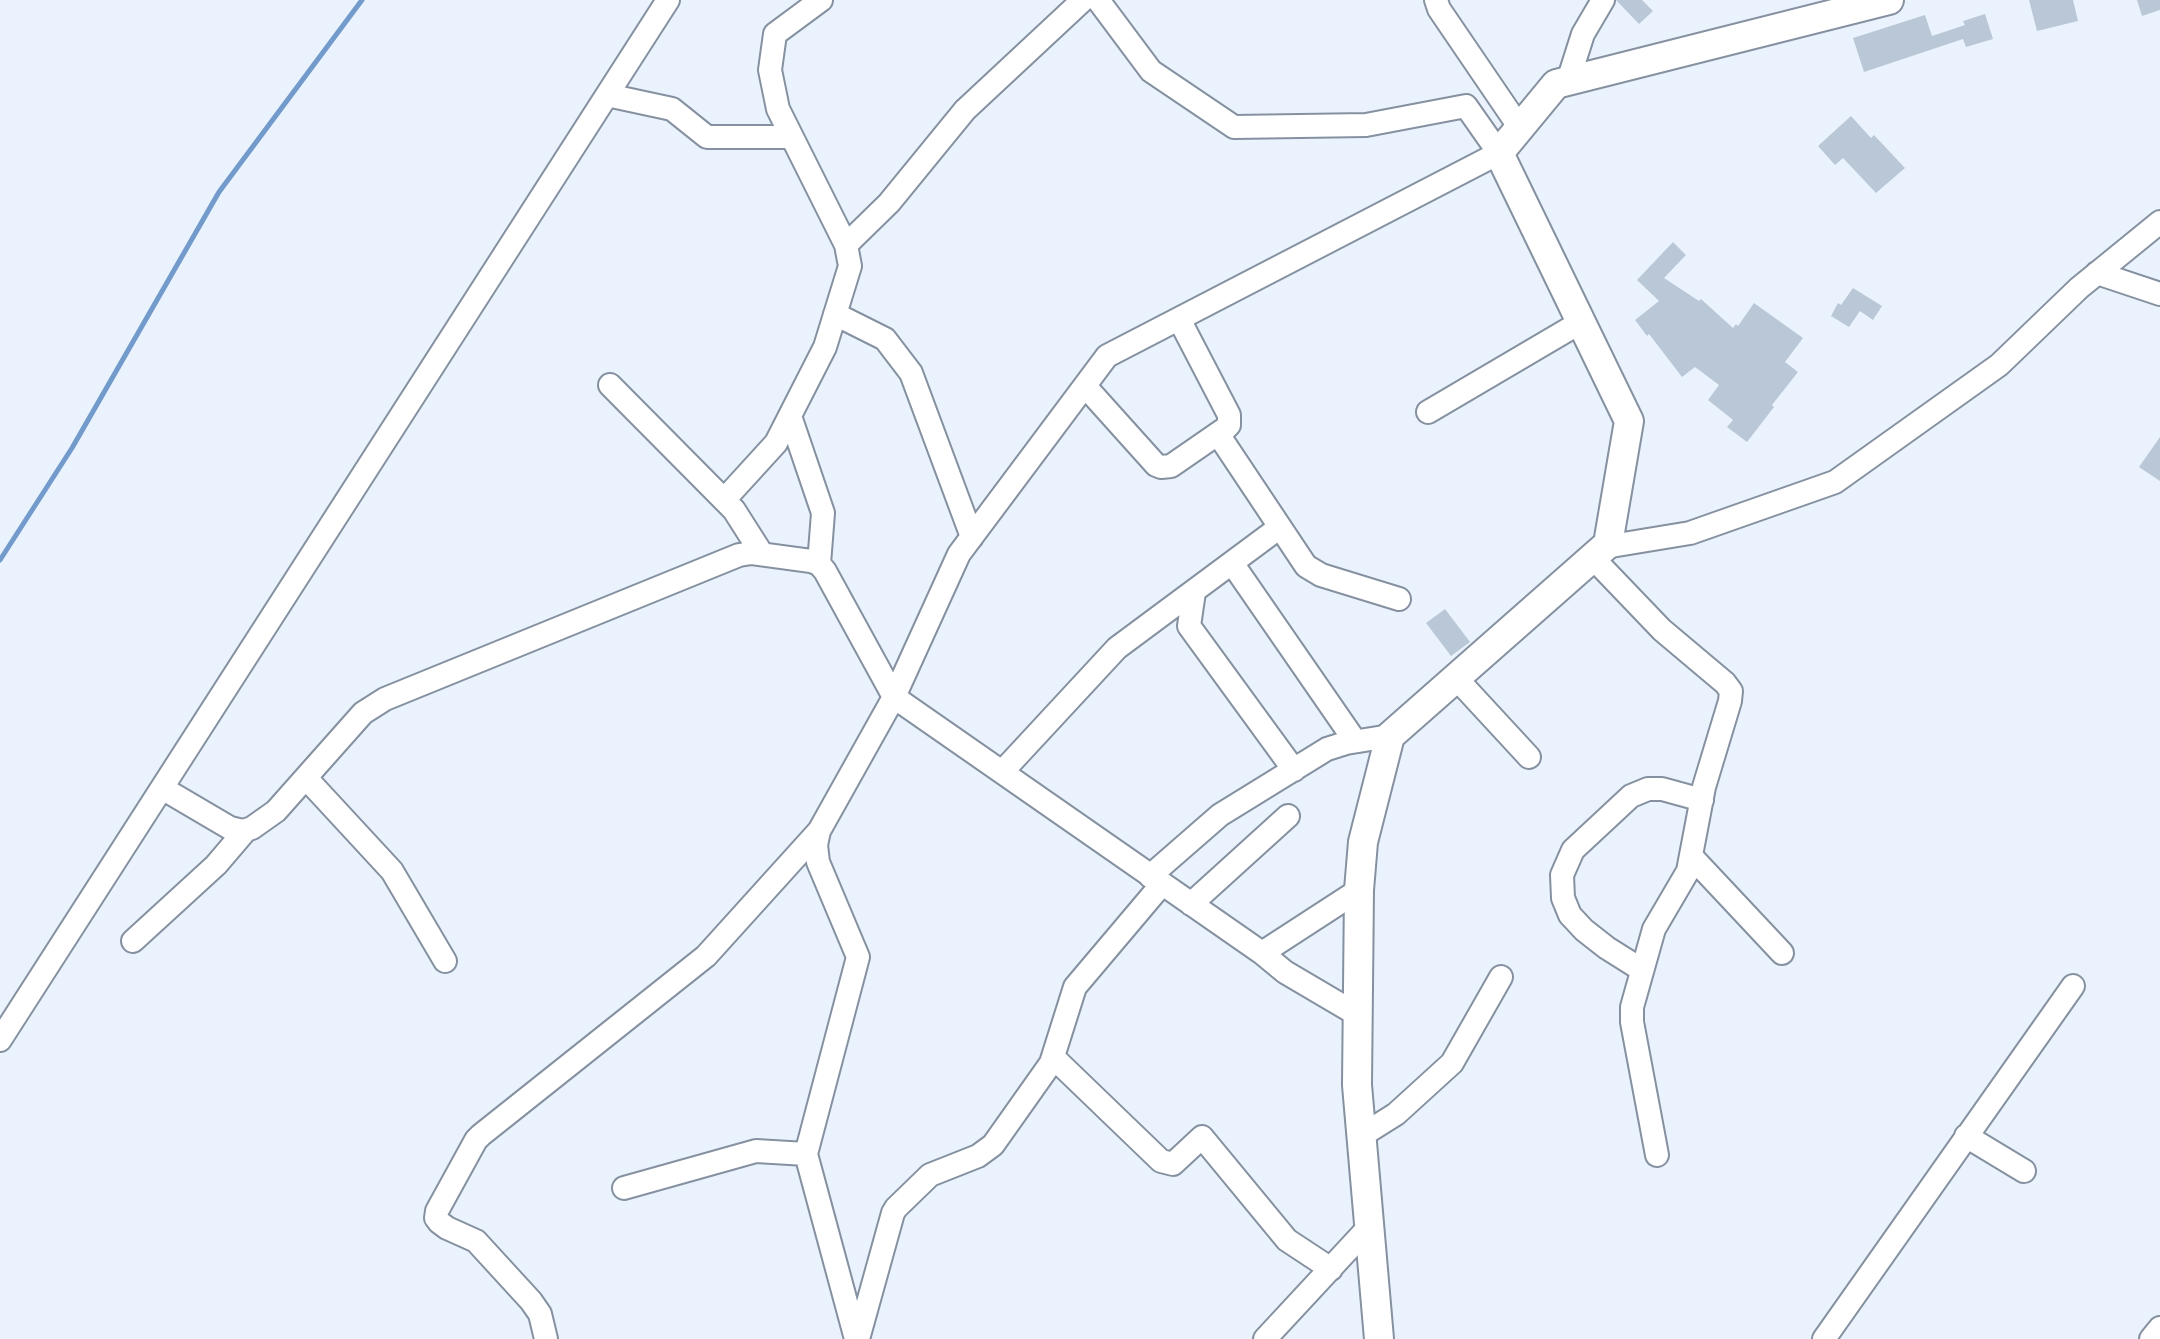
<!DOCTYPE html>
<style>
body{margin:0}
canvas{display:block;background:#eaf3fd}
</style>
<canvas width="2160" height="1339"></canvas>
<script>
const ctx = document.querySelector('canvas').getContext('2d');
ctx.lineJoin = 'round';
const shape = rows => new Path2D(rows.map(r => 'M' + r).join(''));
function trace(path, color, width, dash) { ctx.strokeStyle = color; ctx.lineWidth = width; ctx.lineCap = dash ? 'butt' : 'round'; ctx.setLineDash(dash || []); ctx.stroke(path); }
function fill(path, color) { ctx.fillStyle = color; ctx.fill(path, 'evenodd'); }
trace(shape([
 [0,560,72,448,219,192,362,0]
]), '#729acb', 5);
fill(shape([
 [1616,0,1642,0,1653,11,1639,24],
 [2029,0,2073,0,2078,21,2037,31],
 [2137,0,2160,0,2160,10,2142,16],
 [1985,14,1993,39,1966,47,1963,39,1864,72,1853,38,1925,15,1932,36,1965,25,1963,21],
 [1851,116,1871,138,1874,135,1905,168,1876,193,1843,158,1835,165,1818,146],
 [1673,242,1686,255,1664,278,1699,301,1701,299,1733,328,1736,324,1738,326,1754,303,1803,338,1785,362,1798,372,1772,405,1774,407,1747,442,1727,427,1733,420,1708,400,1719,385,1695,367,1682,377,1649,334,1647,336,1635,320,1659,301,1637,280],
 [1853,288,1882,306,1873,320,1860,311,1849,327,1831,316,1838,303,1841,305],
 [2160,437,2160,481,2139,467],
 [1445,609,1470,642,1451,656,1426,623]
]), '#b9c7d7');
const minor = shape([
 [1436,0,1439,9,1520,128],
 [1568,81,1583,34,1603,0],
 [607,95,672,109,707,137,792,137],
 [846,245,889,203,965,110,1083,0],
 [2097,273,2160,294],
 [835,314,885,339,911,373,972,537],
 [610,385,734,510,762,554],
 [1085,386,1156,465,1161,467,1171,466,1226,428,1229,425,1229,415,1179,319],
 [1428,412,1581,322],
 [790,416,823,513,819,564],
 [1218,434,1306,566,1321,575,1399,599],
 [724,500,776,443,825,347,850,266,846,245,778,109,770,70,775,34,821,0],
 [1605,547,1690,533,1835,482,1999,365,2079,288,2160,222],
 [1593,558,1662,630,1725,683,1731,691,1730,701,1704,787,1688,871,1654,929,1632,1007,1632,1022,1657,1155],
 [1232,563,1355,741],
 [1194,592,1189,626,1294,770],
 [1456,678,1529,757],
 [1002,772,1117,648,1280,527],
 [306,778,392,871,445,961],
 [162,788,230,828,243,831,252,828,276,811,363,713,385,699,739,555,752,553,811,561,819,564,825,571,894,697,1262,953,1285,972,1358,1015],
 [1691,856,1782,953],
 [1150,876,1220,815,1327,749,1346,743,1390,736],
 [1191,904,1288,816],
 [133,941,216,865,245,831],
 [1262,953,1359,890],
 [1642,970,1607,948,1584,930,1570,915,1563,898,1562,875,1573,850,1631,796,1648,789,1662,789,1702,800],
 [0,1040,668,0],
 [1054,1058,1161,1161,1173,1164,1202,1137,1287,1240,1331,1269],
 [1361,1136,1396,1114,1452,1063,1501,977],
 [1966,1136,2024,1171],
 [624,1188,756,1151,806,1154],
 [546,1339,540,1314,531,1301,476,1241,447,1228,439,1222,436,1218,437,1211,476,1140,481,1135,706,956,819,831],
 [856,1339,806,1154,858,957,818,862,816,845,819,831,894,697,959,554,1107,356,1499,153,1466,106,1366,125,1234,127,1151,71,1098,0],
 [858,1339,893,1213,896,1208,930,1175,978,1156,993,1145,1051,1063,1075,987,1162,884],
 [1265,1339,1369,1227],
 [1824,1339,2073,986],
 [2151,1339,2160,1328]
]);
const major = shape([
 [1379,1339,1357,1085,1359,890,1363,842,1390,736,1608,544,1629,421,1499,153,1556,84,1889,0]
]);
trace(minor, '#8591a1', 26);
trace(major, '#8591a1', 32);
trace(minor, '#fff', 22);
trace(major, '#fff', 28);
</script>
